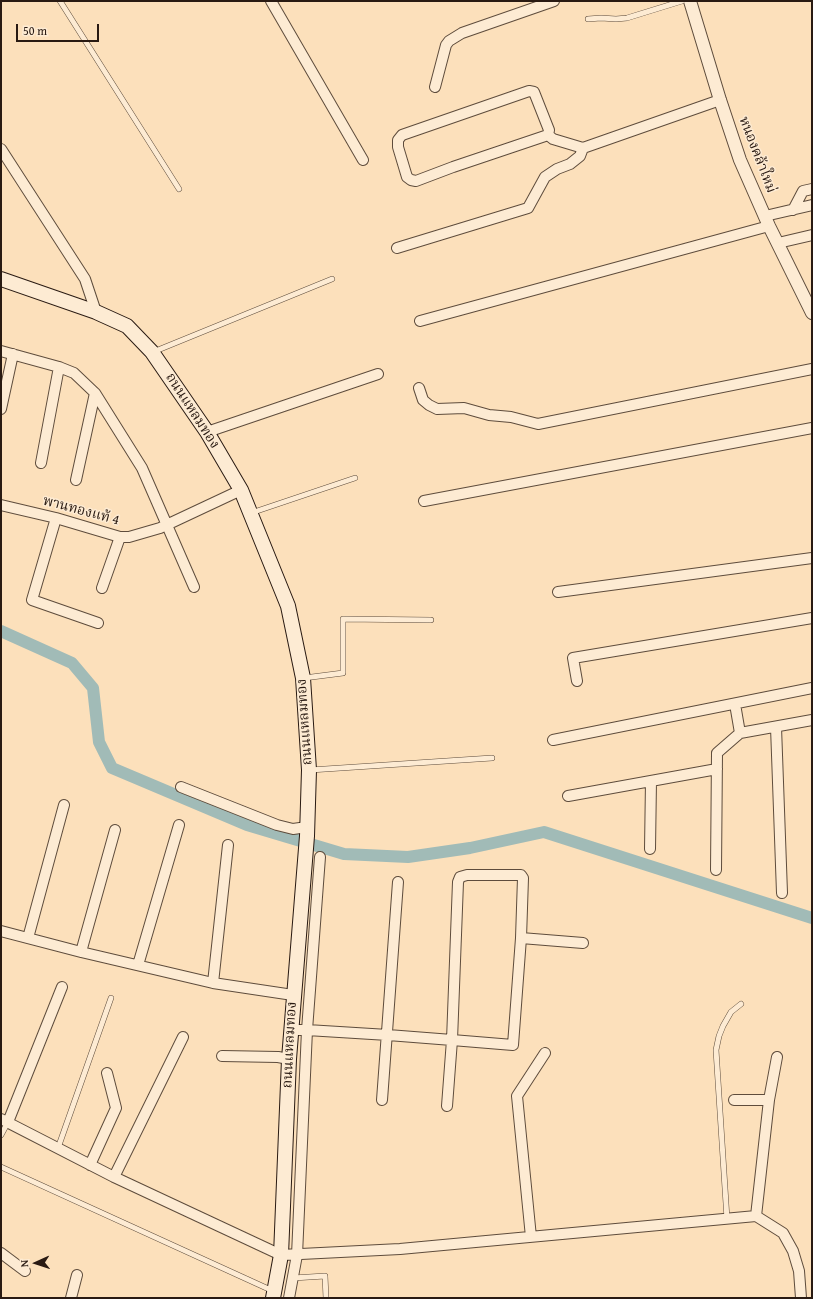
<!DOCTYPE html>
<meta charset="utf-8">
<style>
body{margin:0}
#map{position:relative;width:813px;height:1299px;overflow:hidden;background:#fce0bb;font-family:"Gentium Book Plus",serif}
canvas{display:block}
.frame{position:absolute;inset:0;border:2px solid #291a12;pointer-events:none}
.north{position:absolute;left:16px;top:1243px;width:40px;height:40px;-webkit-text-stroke:3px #fdebd3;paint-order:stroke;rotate:267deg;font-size:11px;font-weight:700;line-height:16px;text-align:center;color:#291a12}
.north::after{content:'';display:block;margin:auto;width:14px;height:18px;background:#291a12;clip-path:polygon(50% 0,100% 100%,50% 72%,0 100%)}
.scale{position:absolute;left:16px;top:24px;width:83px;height:18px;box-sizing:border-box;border:2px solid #291a12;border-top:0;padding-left:5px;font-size:12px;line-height:14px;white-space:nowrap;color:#291a12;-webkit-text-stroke:3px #fdebd3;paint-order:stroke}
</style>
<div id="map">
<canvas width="813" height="1299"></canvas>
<div class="frame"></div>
<div class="north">N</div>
<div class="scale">50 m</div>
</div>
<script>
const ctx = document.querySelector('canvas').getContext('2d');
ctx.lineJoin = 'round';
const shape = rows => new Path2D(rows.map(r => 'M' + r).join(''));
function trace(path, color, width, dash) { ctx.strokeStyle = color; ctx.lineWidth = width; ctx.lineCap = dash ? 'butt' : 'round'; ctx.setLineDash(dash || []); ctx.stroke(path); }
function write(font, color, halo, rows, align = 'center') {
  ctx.font = font + ' "Gentium Book Plus","Noto Serif Thai",serif'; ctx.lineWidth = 3; ctx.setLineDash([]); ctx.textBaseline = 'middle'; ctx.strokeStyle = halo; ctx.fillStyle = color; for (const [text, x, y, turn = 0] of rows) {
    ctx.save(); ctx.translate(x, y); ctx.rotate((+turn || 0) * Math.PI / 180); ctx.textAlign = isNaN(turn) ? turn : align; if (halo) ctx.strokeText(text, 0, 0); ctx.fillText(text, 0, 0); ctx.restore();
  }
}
trace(shape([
 [1,631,72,663,93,688,99,742,112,768,247,825,344,854,408,857,470,848,544,832,812,918]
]), '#a1bbb7', 12);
const service = shape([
 [60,1,179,189],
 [588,19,601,18,616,19,627,18,682,1],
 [153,352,332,279],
 [251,513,355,478],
 [304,678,343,673,343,619,431,620],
 [310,770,492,758],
 [1,1135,8,1122],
 [58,1148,111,998],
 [1,1167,273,1291],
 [727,1219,716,1050,719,1036,723,1026,731,1012,741,1004],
 [293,1278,325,1276,326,1298]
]);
const minor = shape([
 [271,1,363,160],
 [435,87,446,45,449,41,462,33,554,1],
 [529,91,534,92,549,130,548,135,453,167,416,181,411,180,407,177,398,147,398,140,402,135,529,91],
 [548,135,553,139,583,148,720,100],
 [1,149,85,279,96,312],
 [793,210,803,191,812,189],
 [765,216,812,205],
 [778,243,812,235],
 [397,248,528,208,545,177,557,169,570,164,580,156,583,148],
 [420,321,769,226],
 [1,351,59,367,74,373,95,393,142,468,194,587],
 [419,388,423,400,429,405,437,409,464,408,489,415,511,417,538,424,812,369],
 [1,409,13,354],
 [207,432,378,374],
 [41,463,59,367],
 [76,480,95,393],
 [424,501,812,428],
 [1,505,56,518,120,537,129,537,160,528,241,490],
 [56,518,32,600,98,623],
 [102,588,120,537],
 [558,592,812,558],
 [577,681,573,658,812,618],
 [735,704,740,733],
 [776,727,782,893],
 [553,740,812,688],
 [181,787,277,825,293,829,307,827],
 [568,796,717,769],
 [650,849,651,781],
 [716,870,717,753,740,733,812,720],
 [1,931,81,952,213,983,293,995],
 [28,938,64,805],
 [521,938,583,943],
 [81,952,115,830],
 [138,965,179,825],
 [213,983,228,845],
 [291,1030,307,1030,388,1035,452,1040,513,1045,521,938,523,878,521,875,467,875,460,877,458,882,452,1040,447,1106],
 [222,1056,278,1057,289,1059],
 [382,1100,398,882],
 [734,1100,769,1100],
 [1,1119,114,1177,281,1255,400,1249,756,1216,783,1233,793,1251,799,1271,801,1298],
 [8,1122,62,987],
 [90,1165,116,1108,107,1073],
 [114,1177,183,1037],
 [756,1216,769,1100,777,1057],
 [531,1237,517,1096,545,1053],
 [1,1253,25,1271],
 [71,1298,77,1275],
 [289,1298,297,1255,307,1030,320,857]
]);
const tertiary = shape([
 [690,1,720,100,740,160,769,226,812,313]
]);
const secondary = shape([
 [1,279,96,312,127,326,152,352,207,432,241,490,288,606,303,678,309,770,307,836,289,1059,281,1255,273,1298]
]);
trace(service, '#5e4c3c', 6);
trace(minor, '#5e4c3c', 12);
trace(tertiary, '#5e4c3c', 14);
trace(secondary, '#291a12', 16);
trace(service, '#fdebd3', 5);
trace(minor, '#fdebd3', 10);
trace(tertiary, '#fdebd3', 12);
trace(secondary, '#fdebd3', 14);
write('14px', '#291a12', '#fdebd3', [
 ["หนองคล้าใหม่",757,155,69],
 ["ถนนแหลมทอง",192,411,57],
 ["พานทองแท้ 4",81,511,15],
 ["ถนนแหลมทอง",305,722,-94],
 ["ถนนแหลมทอง",290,1045,-87]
]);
</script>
